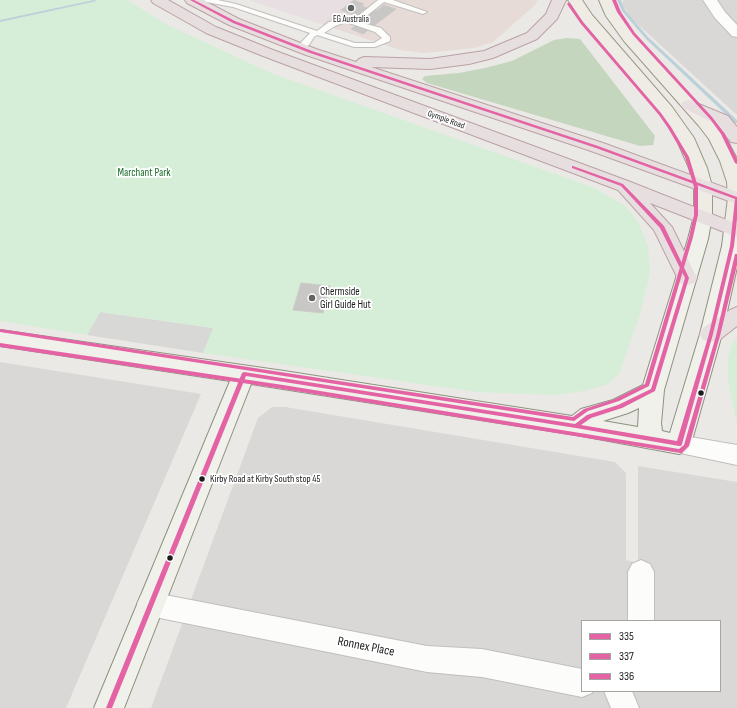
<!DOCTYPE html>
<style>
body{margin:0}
#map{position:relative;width:737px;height:708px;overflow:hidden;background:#eae9e5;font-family:"Sofia Sans Condensed",sans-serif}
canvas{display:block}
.legend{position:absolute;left:581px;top:620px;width:140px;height:72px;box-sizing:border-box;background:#fff;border:1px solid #a4a4a4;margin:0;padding:5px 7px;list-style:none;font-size:12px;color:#1c1c1c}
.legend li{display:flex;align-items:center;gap:8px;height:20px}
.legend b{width:20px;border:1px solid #a4a4a4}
</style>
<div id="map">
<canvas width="737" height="708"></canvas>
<ul class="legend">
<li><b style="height:5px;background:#e463a4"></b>335</li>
<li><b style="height:5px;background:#e463a4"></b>337</li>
<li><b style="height:5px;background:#e463a4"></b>336</li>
</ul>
</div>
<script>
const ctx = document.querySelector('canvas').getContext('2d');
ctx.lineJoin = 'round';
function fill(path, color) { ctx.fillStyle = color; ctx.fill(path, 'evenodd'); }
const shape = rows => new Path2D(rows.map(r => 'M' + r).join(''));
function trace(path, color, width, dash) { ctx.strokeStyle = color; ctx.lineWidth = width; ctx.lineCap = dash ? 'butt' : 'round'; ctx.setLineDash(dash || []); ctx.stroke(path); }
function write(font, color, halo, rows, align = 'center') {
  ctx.font = font + ' "Sofia Sans Condensed",sans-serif'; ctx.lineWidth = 3.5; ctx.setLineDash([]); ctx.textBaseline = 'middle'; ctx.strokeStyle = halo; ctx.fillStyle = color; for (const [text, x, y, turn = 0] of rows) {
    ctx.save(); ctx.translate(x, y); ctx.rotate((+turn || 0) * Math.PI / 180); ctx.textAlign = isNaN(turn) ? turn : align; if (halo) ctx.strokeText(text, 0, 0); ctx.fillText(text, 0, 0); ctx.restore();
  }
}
fill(shape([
 [623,0,737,0,737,115,631,18,623,5],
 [0,362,201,394,66,708,0,708],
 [272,407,285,407,615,462,626,473,626,560,638,563,638,466,737,482,737,708,151,708,258,418],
 [582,621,720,621,720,691,582,691]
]), '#d9d8d6');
fill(shape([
 [354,0,538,0,534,6,493,42,474,48,424,53,400,50,321,24]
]), '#e7dbd8');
fill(shape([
 [249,0,354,0,321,24]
]), '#e7dfe2');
fill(shape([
 [100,312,214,328,203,353,87,335]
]), '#d8d8d6');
fill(shape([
 [567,38,580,39,655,136,653,145,640,146,427,83,422,79,425,76,459,73,485,68,512,61,554,40]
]), '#c4d6bd');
fill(shape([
 [0,0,127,0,166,24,271,73,592,187,624,205,639,223,648,246,650,272,641,311,620,372,609,384,584,391,555,395,477,392,203,353,213,328,100,312,87,335,0,321],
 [737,338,737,425,728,381,728,358,732,343]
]), '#d6eed8');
fill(shape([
 [94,0,97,1,0,22,0,20,94,0],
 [617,0,621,0,625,10,648,37,737,120,737,123,735,123,646,39,622,11,617,0]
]), '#bcd0da');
const building = shape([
 [354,0,364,4,351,14,341,10,354,0],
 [384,5,396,9,363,34,351,29,366,18,351,14,361,6,376,11,384,5],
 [301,283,330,286,323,313,293,310,301,283]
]);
fill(building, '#c8c7c5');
trace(building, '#cdcbc7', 1);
const lane = shape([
 [203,0,218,0,236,4,317,31,329,22,346,18,353,20,378,0,393,0,427,12,423,14,384,2,359,22,381,28,390,37,390,41,375,47,354,47,317,35,314,37,309,45,300,50,296,48,310,33,233,7,206,2,203,0],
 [346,22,375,32,382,38,374,43,355,43,324,33,335,26,346,22]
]);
const street = shape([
 [703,0,717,0,725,12,737,25,737,37,732,36,715,18,703,0],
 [679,435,737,445,737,465,671,451,668,444,671,437,679,435],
 [641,560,650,564,654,572,654,621,628,621,628,572,632,564,641,560],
 [150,592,427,646,482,649,582,669,582,691,593,691,592,693,582,697,482,677,427,672,150,616,141,613,137,604,141,595,150,592],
 [604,691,632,691,639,708,611,708,604,691]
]);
const secondary = shape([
 [703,210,710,212,712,216,708,239,664,390,661,423,662,431,670,433,700,334,722,246,724,230,727,226,734,224,737,225,737,267,722,334,691,444,687,451,679,454,576,435,251,384,124,708,94,708,230,381,0,346,0,330,284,371,572,416,581,409,613,400,643,385,688,239,694,216,696,212,703,210],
 [639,408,638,427,603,421,628,413,639,408]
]);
const primary = shape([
 [568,0,582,0,592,15,672,107,694,138,707,168,712,186,712,216,710,220,703,222,696,220,694,216,694,186,689,168,676,138,660,113,582,21,568,0],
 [599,0,613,0,620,15,634,35,711,118,726,138,737,159,737,235,727,234,724,230,728,198,727,182,720,161,709,139,699,126,624,41,606,16,599,0]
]);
const highway = shape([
 [151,0,168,0,216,27,273,50,628,181,737,224,737,237,650,203,672,227,697,278,694,283,687,285,680,283,654,230,618,190,263,56,206,33,153,3,151,0],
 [185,0,203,0,239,19,316,49,356,62,359,59,364,57,430,59,484,51,527,33,546,14,552,0,566,0,557,19,537,39,493,58,469,64,430,69,371,67,603,143,737,192,737,204,591,151,306,55,229,25,187,3,185,0],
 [689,100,728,116,737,127,737,143,731,142,716,124,683,108,681,105,683,102,689,100],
 [737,307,737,326,719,340,711,342,703,340,700,334,703,328,730,310,737,307]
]);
trace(lane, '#c0bfbd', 2);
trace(street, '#c0bfbd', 2);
trace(secondary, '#8e9180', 2);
trace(primary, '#9d9885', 2);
trace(highway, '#bba1a5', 2);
fill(lane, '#fcfcfb');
fill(street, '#fcfcfb');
fill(secondary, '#f0f1eb');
fill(primary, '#eeece5');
fill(highway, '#e7dfdf');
fill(shape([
 [190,0,194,0,235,21,312,51,598,146,737,197,737,219,734,246,713,334,682,444,681,446,679,446,576,428,246,376,112,708,106,708,242,373,244,372,575,424,587,415,618,405,651,389,685,278,660,228,621,186,572,168,572,166,573,166,623,184,664,226,689,278,655,391,622,408,591,418,581,425,677,441,709,334,730,246,735,199,596,148,310,53,233,23,190,0]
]), '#e463a4');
fill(shape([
 [612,0,616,0,621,12,635,33,712,117,725,134,737,159,737,164,735,163,721,134,710,119,633,35,617,12,612,0],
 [735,254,737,254,737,265,720,336,689,446,682,453,680,453,283,389,0,347,0,343,283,385,679,449,684,445,716,336,735,254]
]), '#e463a4');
fill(shape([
 [568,3,570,3,583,22,661,113,671,127,689,157,698,187,698,215,693,237,649,386,619,401,588,411,574,421,0,332,0,330,1,329,573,417,584,409,615,399,645,384,689,237,694,215,694,187,685,157,668,128,659,115,581,24,567,4,568,3]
]), '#e463a4');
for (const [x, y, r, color] of [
 [351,8,4,"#646462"],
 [312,298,4,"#646462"],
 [701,393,3.5,"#1c1c1c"],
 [202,479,3.5,"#1c1c1c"],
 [170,558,3.5,"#1c1c1c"]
]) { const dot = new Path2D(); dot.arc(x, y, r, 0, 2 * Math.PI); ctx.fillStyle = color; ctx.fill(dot); trace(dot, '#fff', 1.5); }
write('9px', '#1c1c1c', '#fff', [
 ["EG Australia",351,20]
]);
write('9px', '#1c1c1c', '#fff', [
 ["Gympie Road",446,120,20]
]);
write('10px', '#1c1c1c', '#fff', [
 ["Kirby Road at Kirby South stop 45",210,479]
], 'left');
write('11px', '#196b28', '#fff', [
 ["Marchant Park",144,173]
]);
write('11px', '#1c1c1c', '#fff', [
 ["Chermside",320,292],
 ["Girl Guide Hut",320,305]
], 'left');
write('13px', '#1c1c1c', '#fff', [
 ["Ronnex Place",366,647,11]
]);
</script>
